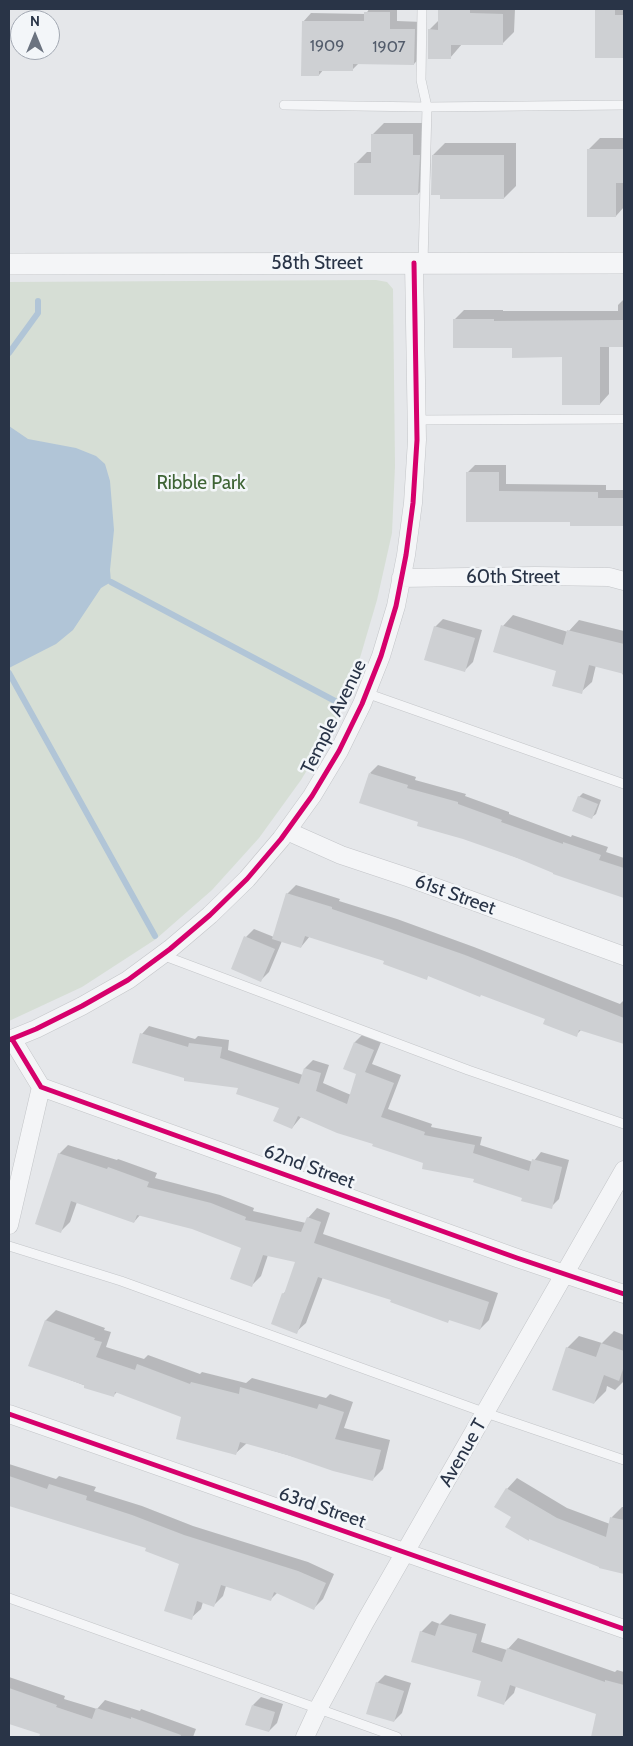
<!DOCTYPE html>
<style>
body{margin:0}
#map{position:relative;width:633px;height:1746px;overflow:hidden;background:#e5e7ea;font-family:Cabin,sans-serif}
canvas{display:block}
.frame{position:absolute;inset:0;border:10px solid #293447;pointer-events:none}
.north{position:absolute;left:10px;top:10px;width:50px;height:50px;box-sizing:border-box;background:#f3f6f9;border:1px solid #a2a8b2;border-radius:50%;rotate:0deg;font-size:14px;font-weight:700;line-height:20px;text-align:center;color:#293447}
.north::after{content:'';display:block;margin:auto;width:18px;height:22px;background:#6b7380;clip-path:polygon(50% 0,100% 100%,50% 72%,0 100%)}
</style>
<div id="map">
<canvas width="633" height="1746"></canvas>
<div class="frame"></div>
<div class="north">N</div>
</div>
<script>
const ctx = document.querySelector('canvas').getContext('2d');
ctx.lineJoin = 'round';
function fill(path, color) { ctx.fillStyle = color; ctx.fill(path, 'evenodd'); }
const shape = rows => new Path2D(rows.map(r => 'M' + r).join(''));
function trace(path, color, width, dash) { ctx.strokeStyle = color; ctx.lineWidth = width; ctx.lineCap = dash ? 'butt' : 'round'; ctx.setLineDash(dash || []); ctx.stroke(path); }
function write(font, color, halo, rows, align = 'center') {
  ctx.font = font + ' Cabin,sans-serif'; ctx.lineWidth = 5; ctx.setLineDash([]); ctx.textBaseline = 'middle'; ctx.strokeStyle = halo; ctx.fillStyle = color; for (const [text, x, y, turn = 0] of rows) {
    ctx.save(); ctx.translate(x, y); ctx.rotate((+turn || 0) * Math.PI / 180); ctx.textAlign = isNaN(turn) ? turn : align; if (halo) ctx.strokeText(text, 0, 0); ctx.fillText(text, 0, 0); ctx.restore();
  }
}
fill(shape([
 [376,280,387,282,393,289,395,466,392,533,377,600,357,668,331,730,301,780,259,838,212,890,156,939,82,987,9,1021,9,282]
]), '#d6ded5');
fill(shape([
 [9,426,28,439,76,448,96,456,105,464,110,481,114,530,110,570,111,582,101,588,73,630,56,644,9,668]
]), '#b1c5d7');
fill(shape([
 [369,9,397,9,397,21,423,22,422,55,414,64,359,63,352,70,324,69,319,75,303,22,311,13,366,14],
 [440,9,515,9,514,32,502,44,462,44,450,58,429,30,439,20],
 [596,9,624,9,624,57,596,57],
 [384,123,424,123,424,143,431,143,430,182,418,194,355,164,367,152,372,152,372,135],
 [600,138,624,138,624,207,616,216,588,150],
 [445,143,516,143,516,186,504,198,433,155],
 [624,299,624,346,609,346,609,394,600,404,563,356,513,347,454,320,464,310,503,310,503,311,618,311,618,305],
 [475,465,506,465,506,484,606,485,606,490,624,490,624,525,571,525,571,521,467,521,467,473],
 [513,615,568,632,579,620,624,631,624,675,622,674,623,672,596,665,592,682,581,692,558,671,503,626],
 [443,619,482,630,473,662,465,670,435,627],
 [378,765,416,777,415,780,466,794,465,796,509,812,509,814,571,837,572,835,608,847,606,852,624,858,624,896,555,873,555,872,420,821,370,773],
 [583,793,601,800,596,814,592,817,579,797],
 [296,885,340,899,339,901,397,919,474,947,620,1004,624,1000,624,1043,582,1029,576,1035,547,1018,429,975,426,978,386,961,310,936,301,947,282,941,269,972,261,980,246,937,254,929,274,937,287,894],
 [149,1026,195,1039,198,1036,229,1040,228,1050,303,1075,305,1068,313,1060,329,1065,323,1083,351,1095,357,1073,345,1068,355,1042,363,1034,381,1042,372,1064,401,1075,388,1109,432,1124,431,1127,482,1137,480,1145,533,1162,541,1152,569,1160,559,1199,551,1207,476,1178,425,1162,301,1117,292,1128,281,1107,240,1087,186,1077,142,1034],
 [68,1145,117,1160,118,1159,157,1173,155,1178,220,1195,254,1208,253,1211,306,1223,308,1218,317,1208,330,1213,323,1234,498,1293,489,1320,480,1329,450,1319,448,1321,392,1299,323,1277,306,1323,296,1332,283,1294,287,1290,297,1261,268,1255,261,1276,252,1285,243,1248,192,1228,140,1215,134,1222,77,1202,70,1222,61,1231,59,1154],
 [56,1310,105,1328,104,1330,111,1332,106,1347,144,1359,148,1355,200,1374,202,1372,246,1383,252,1378,326,1398,330,1394,353,1402,344,1428,390,1440,383,1469,372,1480,247,1443,236,1453,183,1416,117,1392,113,1396,30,1365,46,1320],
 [614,1331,624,1335,624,1381,615,1390,607,1386,606,1391,594,1403,567,1348,579,1336,602,1343],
 [9,1464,56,1479,59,1476,96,1487,94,1491,142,1506,193,1526,308,1562,334,1574,323,1599,314,1608,278,1592,271,1599,226,1586,223,1596,214,1605,203,1602,201,1609,191,1618,181,1563,148,1547,9,1504],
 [517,1478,567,1508,610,1524,612,1517,622,1507,624,1507,624,1573,600,1567,512,1516,507,1489],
 [450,1614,486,1624,481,1642,507,1650,518,1638,615,1672,617,1670,624,1672,624,1737,592,1737,598,1713,516,1686,514,1693,504,1703,483,1680,421,1632,432,1621,440,1624],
 [385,1675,411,1683,402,1713,394,1721,377,1683],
 [9,1677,65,1696,64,1699,97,1709,105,1700,140,1711,141,1709,196,1729,193,1737,52,1737,9,1723],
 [261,1697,283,1704,277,1723,269,1731,253,1705]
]), '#0003');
trace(shape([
 [9,353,38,313,38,301],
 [111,582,335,701],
 [9,673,155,936]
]), '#b1c5d7', 6);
fill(shape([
 [438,9,470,9,470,13,503,14,503,45,451,45,451,59,428,59,428,29,438,30],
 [595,9,615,9,615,15,624,15,624,58,595,58],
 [364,12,390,12,390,29,415,29,414,65,353,64,353,71,319,71,319,76,301,76,302,21,364,21],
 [371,134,413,134,413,155,420,155,418,195,354,195,354,163,371,163],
 [587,149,624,149,624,183,616,183,616,217,587,217],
 [432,155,504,155,504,199,440,199,440,195,431,195],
 [453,319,494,319,494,321,624,320,624,347,600,347,600,405,562,405,562,357,512,358,512,348,453,348],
 [466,472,499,472,499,491,598,492,598,498,624,498,624,526,570,526,570,522,466,522],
 [501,625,563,645,567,630,624,644,624,674,589,665,582,694,552,686,556,671,493,652],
 [434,626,475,638,465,672,424,660],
 [369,773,408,785,407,788,458,802,458,804,502,820,501,822,563,844,563,842,601,855,599,860,624,868,624,898,553,874,553,873,517,858,463,839,417,826,418,822,359,803],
 [578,796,598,804,592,819,572,811],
 [286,893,332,907,332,909,388,928,465,955,624,1018,624,1044,579,1030,577,1037,543,1024,545,1019,481,995,480,997,428,976,427,980,383,964,384,961,305,936,301,948,272,939],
 [244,936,275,949,261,982,231,969],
 [140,1033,188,1047,189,1043,222,1047,220,1058,299,1084,304,1068,321,1073,316,1091,347,1104,356,1074,343,1069,354,1042,374,1050,365,1072,394,1083,381,1117,425,1132,424,1135,475,1145,473,1153,529,1171,532,1159,562,1167,552,1209,521,1201,522,1198,473,1182,474,1179,422,1169,423,1163,372,1146,373,1144,337,1133,298,1116,292,1129,273,1121,279,1108,236,1094,238,1088,184,1081,184,1078,132,1063],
 [58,1153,107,1169,108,1167,149,1182,147,1187,211,1203,246,1217,245,1220,301,1232,307,1217,321,1222,314,1243,489,1302,480,1330,449,1320,448,1323,390,1302,391,1300,318,1277,297,1334,271,1324,282,1293,284,1294,295,1262,263,1255,252,1287,230,1279,241,1248,192,1229,137,1215,134,1223,71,1201,61,1233,35,1224],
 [45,1320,95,1338,94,1340,102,1342,96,1357,135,1370,137,1364,190,1384,191,1382,239,1394,240,1387,317,1409,319,1404,344,1412,335,1439,381,1450,373,1481,333,1471,287,1455,240,1442,236,1455,176,1439,181,1417,115,1392,114,1397,84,1388,84,1385,28,1366],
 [601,1343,624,1351,624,1366,619,1381,604,1375,594,1404,552,1390,566,1347,596,1357],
 [9,1476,47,1489,49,1484,87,1496,86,1500,132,1515,184,1535,298,1571,326,1583,314,1610,274,1592,271,1601,221,1585,214,1607,197,1601,192,1620,164,1611,179,1564,145,1551,146,1548,9,1506],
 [506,1488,557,1518,606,1537,610,1517,624,1520,624,1574,599,1568,599,1567,529,1539,529,1541,505,1527,511,1517,494,1507],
 [439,1624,477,1634,472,1652,502,1662,507,1648,605,1682,605,1680,624,1685,624,1737,591,1737,596,1714,510,1685,504,1705,477,1696,481,1681,411,1662,420,1631,435,1636],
 [376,1682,404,1691,394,1722,366,1714],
 [9,1688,57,1705,56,1707,92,1719,96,1708,131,1719,131,1717,181,1735,180,1737,39,1737,40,1734,9,1724],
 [252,1705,275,1712,269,1732,245,1725]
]), '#ced0d3');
const service = shape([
 [422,9,421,80,427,107,423,263],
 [284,105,427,107,624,105],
 [416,420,624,419],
 [366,693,624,784],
 [162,955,468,1070,624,1124],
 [9,1246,121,1281,486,1413,624,1460],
 [9,1598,397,1737]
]);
const minor = shape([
 [401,578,535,576,609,577,624,581],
 [287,831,341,855,410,878,624,956],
 [12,1039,41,1087,517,1258,624,1294],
 [9,1040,36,1029,82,1006,128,980,170,949,210,915,247,879,281,839,312,796,339,751,362,704,381,656,396,606,406,555,413,503,417,440,414,263],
 [9,1225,41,1087],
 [9,1414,624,1629],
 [305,1737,318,1709,365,1622,624,1170]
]);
const tertiary = shape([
 [9,264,624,263]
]);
trace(service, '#c3c5c8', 10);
trace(minor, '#c3c5c8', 19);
trace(tertiary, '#c3c5c8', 22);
trace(service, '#f4f5f7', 9);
trace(minor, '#f4f5f7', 18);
trace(tertiary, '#f4f5f7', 21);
trace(shape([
 [12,1039,41,1087,517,1258,624,1294],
 [9,1040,36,1029,82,1006,128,980,170,949,210,915,247,879,281,839,312,796,339,751,362,704,381,656,396,606,406,555,413,503,417,440,414,263],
 [9,1414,624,1629]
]), '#d6006c', 5);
write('16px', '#535c6b', null, [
 ["1909",327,46],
 ["1907",389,47]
]);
write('19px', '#293447', '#f3f6f9', [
 ["58th Street",317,263],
 ["60th Street",513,577],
 ["Temple Avenue",334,717,-64],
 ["61st Street",455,895,20],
 ["62nd Street",309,1167,20],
 ["Avenue T",463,1453,-60],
 ["63rd Street",322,1508,19]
]);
write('19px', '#3e6435', '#f3f6f9', [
 ["Ribble Park",201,483]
]);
</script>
